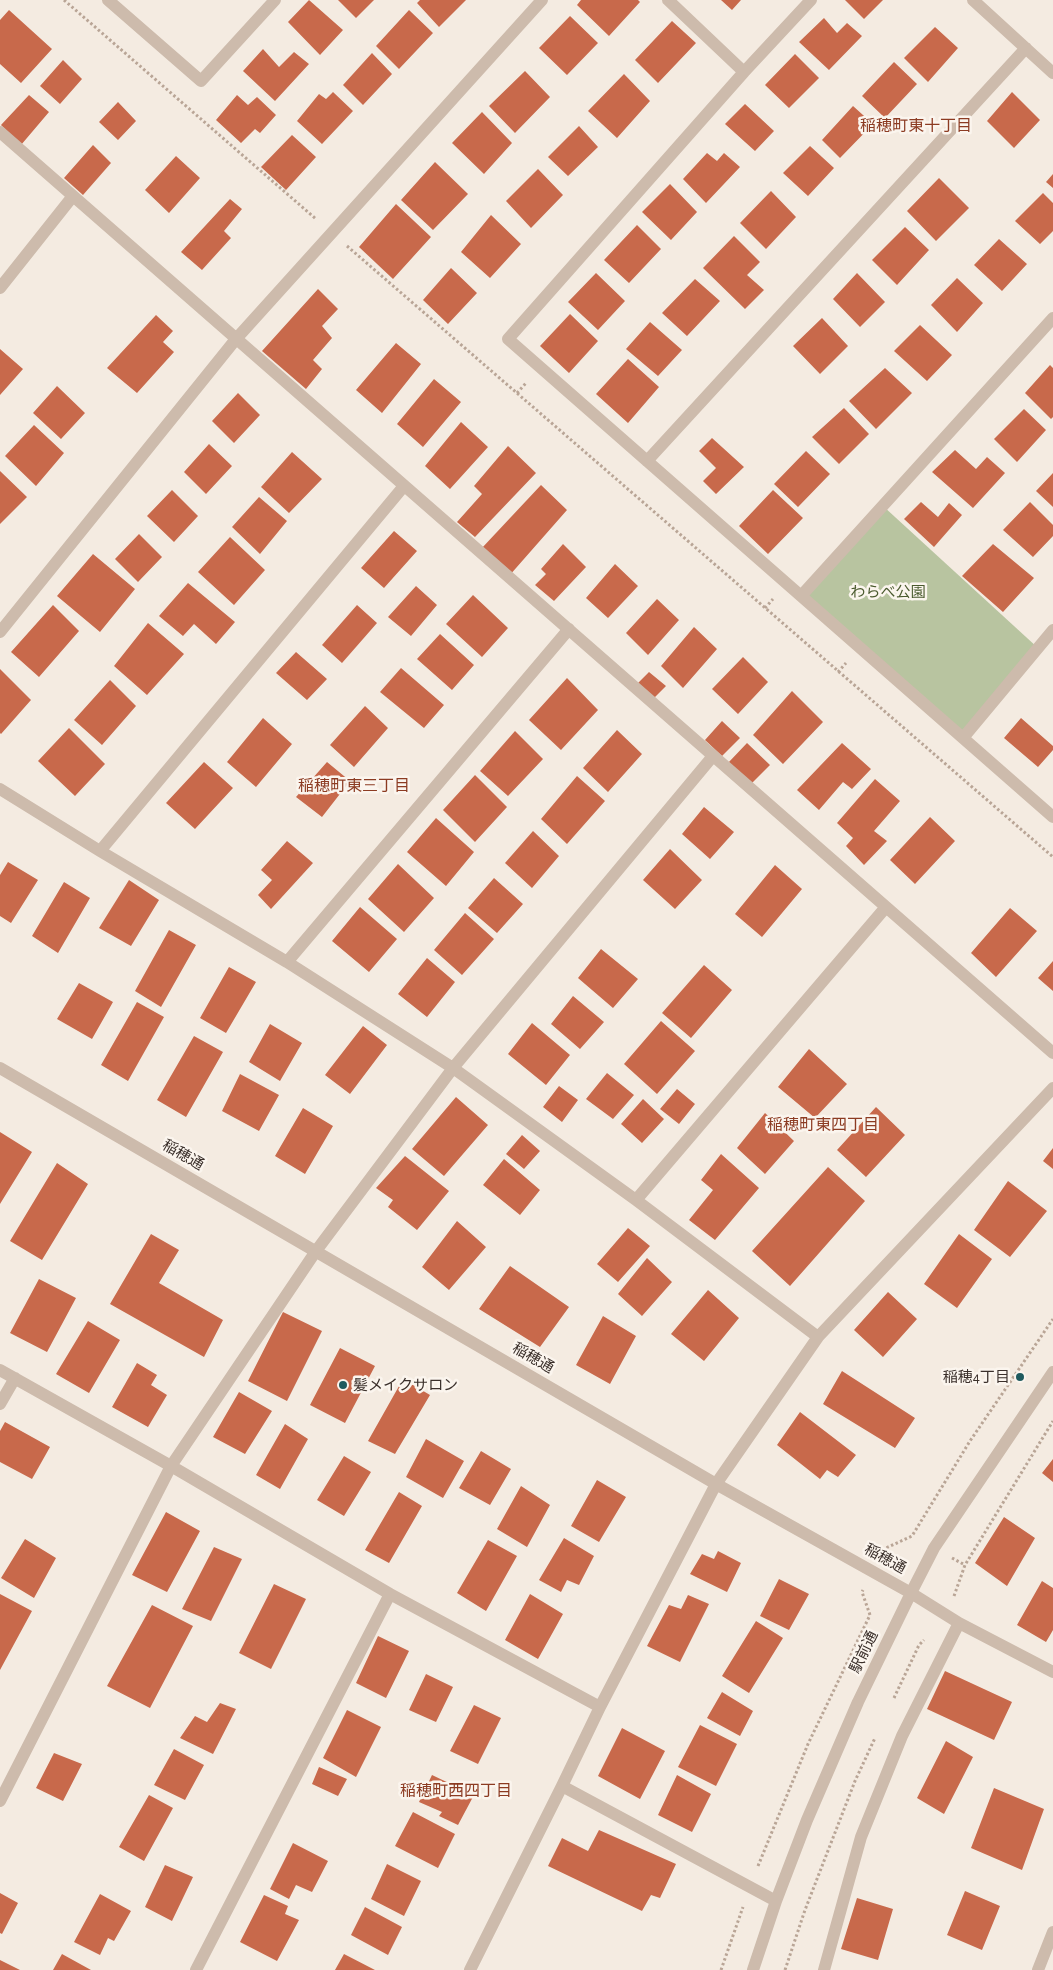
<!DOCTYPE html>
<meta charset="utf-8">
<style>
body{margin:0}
canvas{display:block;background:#f4ebe1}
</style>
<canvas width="1053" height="1970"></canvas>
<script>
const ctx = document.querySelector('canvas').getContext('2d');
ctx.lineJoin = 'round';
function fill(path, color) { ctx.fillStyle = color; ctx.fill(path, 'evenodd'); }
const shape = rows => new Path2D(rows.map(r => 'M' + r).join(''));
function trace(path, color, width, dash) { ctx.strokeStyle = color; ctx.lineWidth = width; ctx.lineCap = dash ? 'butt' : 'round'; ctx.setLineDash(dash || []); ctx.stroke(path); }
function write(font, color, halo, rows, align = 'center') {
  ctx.font = font + ' "Alegreya Sans","Noto Sans JP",sans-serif'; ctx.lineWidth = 5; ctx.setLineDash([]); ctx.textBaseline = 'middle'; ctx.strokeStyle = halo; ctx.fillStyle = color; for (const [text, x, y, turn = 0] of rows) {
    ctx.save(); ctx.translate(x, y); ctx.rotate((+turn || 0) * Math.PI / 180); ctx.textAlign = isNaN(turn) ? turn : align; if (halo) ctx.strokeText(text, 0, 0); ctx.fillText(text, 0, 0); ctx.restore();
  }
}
fill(shape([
 [883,506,1038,648,963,738,801,596]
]), '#b8c4a0');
fill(shape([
 [309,0,343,30,320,55,288,22],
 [338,0,374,0,356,18],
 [420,0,466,0,439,27,417,3],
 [581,0,638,0,640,2,609,36,577,5],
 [721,0,741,0,732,10],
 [845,0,883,0,864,19],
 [9,10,52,49,21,83,0,64,0,20],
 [409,10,433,33,399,69,376,46],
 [570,16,598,43,567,75,539,48],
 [824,18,837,33,847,23,862,36,829,70,799,42],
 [672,21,696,43,658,83,635,60],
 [935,27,958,48,928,82,904,58],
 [263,49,279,67,294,52,309,64,275,101,243,71],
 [372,53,392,74,363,105,343,85],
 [795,54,819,78,789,108,765,85],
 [63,60,82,79,60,104,40,86],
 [894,62,917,84,885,118,862,96],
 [525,71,550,97,515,133,489,106],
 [624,74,650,101,617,138,588,111],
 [333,92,353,111,322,144,297,121,319,94,326,99],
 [1012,92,1040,120,1014,148,987,121],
 [29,95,49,112,21,145,1,125],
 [237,95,248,105,257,97,276,115,260,133,255,129,241,143,216,120],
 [118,102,136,121,118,140,99,122],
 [745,104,774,131,755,151,725,124],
 [853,106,873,124,840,158,822,140],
 [482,112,512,143,484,174,452,143],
 [579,126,598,147,568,176,548,157],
 [292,135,316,157,286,190,261,167],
 [93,145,111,163,83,195,64,178],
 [810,146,834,168,808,196,783,173],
 [707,153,717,161,724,153,740,167,706,203,683,179],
 [176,156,200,178,169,213,145,190],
 [435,162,468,194,433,230,401,200],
 [538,169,563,195,531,228,506,201],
 [1053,174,1053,188,1046,182],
 [939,178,969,208,936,241,907,211],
 [670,184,697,212,671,240,642,212],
 [771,191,796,217,766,249,740,223],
 [1043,193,1053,203,1053,231,1040,244,1015,221],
 [230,199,242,209,224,231,231,238,202,270,181,252],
 [396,204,431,237,393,279,359,247],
 [491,215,521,244,490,278,461,252],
 [637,225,661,249,629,283,604,260],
 [905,227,929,250,897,285,872,260],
 [734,236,760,262,747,275,764,290,745,309,703,268],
 [999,239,1027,264,1002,291,974,265],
 [451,268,477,293,448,324,423,300],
 [596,273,625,301,598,330,568,302],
 [857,273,885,302,860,327,833,299],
 [957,278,983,303,957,332,931,305],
 [695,279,720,301,687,336,662,313],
 [318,289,338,309,322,326,332,338,313,360,322,369,306,389,262,351],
 [570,314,598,341,569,373,540,346],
 [156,315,173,331,163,342,174,352,137,393,107,368],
 [822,318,848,346,820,374,793,346],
 [650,322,682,350,658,376,626,349],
 [920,325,952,355,927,381,894,351],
 [396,343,421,364,382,413,356,390],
 [0,349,23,369,0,395],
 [628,359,659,387,628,423,596,394],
 [1050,365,1053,368,1053,417,1051,419,1025,393],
 [885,368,912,393,876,429,849,401],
 [434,379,461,402,423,447,397,424],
 [57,386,85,413,61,439,33,413],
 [238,393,260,415,234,443,212,421],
 [844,408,869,434,839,464,812,437],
 [1024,409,1046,430,1017,462,994,439],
 [461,422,488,447,450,489,425,466],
 [34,425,64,453,36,486,5,456],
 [712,438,744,467,716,494,703,481,716,468,699,451],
 [209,444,232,466,206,494,184,472],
 [508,446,536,473,475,537,457,522,482,494,474,486],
 [955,450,976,469,987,457,1005,473,973,508,932,472],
 [806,451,830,474,798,507,774,484],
 [292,452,322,479,289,513,261,487],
 [0,471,27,497,0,524],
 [1053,473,1053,507,1036,491],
 [541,485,567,510,509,576,481,549],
 [172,490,198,516,174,542,147,516],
 [773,490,803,518,768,554,739,526],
 [259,497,287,521,260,554,232,527],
 [921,502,938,517,949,503,962,515,934,547,904,519],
 [1030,502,1053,525,1053,536,1033,557,1003,530],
 [394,531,417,551,384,588,361,568],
 [139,534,162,557,138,582,115,559],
 [230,537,265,570,234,605,198,572],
 [563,544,586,567,554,601,535,585,546,574,541,569],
 [993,544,1034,578,1003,612,962,576],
 [93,554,135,589,100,632,57,596],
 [615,564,638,586,608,618,586,598],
 [188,583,235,622,216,644,194,624,183,636,159,616],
 [416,586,437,605,411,636,388,617],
 [473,595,508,628,482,657,446,624],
 [657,599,679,620,648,655,626,633],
 [53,605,79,631,39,677,11,652],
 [357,605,377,623,342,663,322,645],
 [148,623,184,654,147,695,114,666],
 [694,627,717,649,683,688,661,666],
 [440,634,474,665,452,690,417,659],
 [296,652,327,679,307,700,276,673],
 [743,657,768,682,738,714,712,689],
 [401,668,444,705,424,728,380,692],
 [0,669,31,700,1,734,0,733],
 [649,672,666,686,653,699,637,684],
 [567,678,598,710,561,750,529,720],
 [110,680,136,706,102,745,74,720],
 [792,691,823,722,783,764,753,735],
 [365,706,388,728,354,767,330,745],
 [263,718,292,744,256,787,227,762],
 [1021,718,1053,746,1053,750,1038,767,1004,738],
 [722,721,740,738,722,756,705,740],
 [69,728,105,764,75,796,38,761],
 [617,730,642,754,608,792,583,768],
 [515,731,543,759,508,796,480,771],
 [747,743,770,765,750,785,728,763],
 [842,743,871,769,852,789,843,782,819,810,797,790],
 [204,762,233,788,195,829,166,803],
 [327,762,350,781,322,817,296,797],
 [475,775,507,807,475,842,443,810],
 [577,776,605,801,567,844,541,819],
 [875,779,900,801,874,831,887,841,864,865,846,846,853,838,837,823],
 [704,807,734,832,710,859,682,834],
 [930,817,955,841,915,884,890,860],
 [436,818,474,852,446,886,407,852],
 [533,831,559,856,532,888,505,863],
 [287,841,313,863,271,909,258,895,272,880,261,870],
 [670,849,702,880,675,909,643,880],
 [8,862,38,880,11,923,0,916,0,875],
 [398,864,434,898,404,932,368,899],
 [775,865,802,889,762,937,735,914],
 [494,878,523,904,497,933,468,908],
 [129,880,159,900,131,946,99,928],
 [64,882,90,898,58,953,32,936],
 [360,907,397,939,369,972,332,941],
 [1010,908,1037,931,996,977,971,953],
 [465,913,494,939,462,975,434,950],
 [169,930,196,945,161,1007,135,991],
 [601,949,638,979,613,1008,578,978],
 [427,958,455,982,427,1017,398,994],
 [1053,961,1053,991,1038,978],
 [704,965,732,990,691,1038,662,1013],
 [229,967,256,982,226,1033,200,1018],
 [79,983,113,1002,92,1039,57,1019],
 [573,996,604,1022,580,1049,551,1024],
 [137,1002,164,1017,128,1081,101,1065],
 [661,1021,695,1051,657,1094,624,1064],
 [532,1023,570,1055,546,1085,508,1054],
 [270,1024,302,1043,280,1081,249,1062],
 [363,1026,387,1045,350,1094,325,1075],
 [194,1036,223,1052,186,1117,157,1100],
 [809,1049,847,1084,815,1118,778,1087],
 [607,1073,634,1095,613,1119,586,1099],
 [240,1074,279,1095,259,1131,222,1111],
 [559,1086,578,1100,562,1122,543,1107],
 [677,1089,695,1104,679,1124,660,1109],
 [456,1097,488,1125,444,1176,412,1149],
 [643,1099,664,1119,642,1143,621,1124],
 [876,1107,905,1135,866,1177,837,1150],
 [303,1108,333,1126,305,1174,275,1156],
 [765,1113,794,1141,765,1174,737,1148],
 [0,1132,32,1152,0,1204],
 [522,1135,540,1151,524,1169,506,1154],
 [1053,1148,1053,1169,1043,1161],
 [721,1154,759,1188,715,1240,689,1220,713,1190,701,1180],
 [405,1156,449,1191,417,1230,388,1207,393,1200,376,1188],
 [504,1159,540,1190,520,1215,483,1185],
 [57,1163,88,1184,42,1260,10,1241],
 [828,1167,865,1201,790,1286,752,1251],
 [1008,1181,1047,1211,1010,1257,974,1230],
 [457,1221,486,1247,449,1290,422,1267],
 [628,1228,650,1246,618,1282,597,1264],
 [151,1234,179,1250,159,1283,223,1320,204,1357,110,1304],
 [959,1234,992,1259,957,1308,924,1284],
 [647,1258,672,1282,642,1316,618,1294],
 [510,1266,569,1307,540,1347,479,1309],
 [39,1279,76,1298,47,1352,10,1333],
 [708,1290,739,1318,704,1361,671,1334],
 [888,1292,917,1319,883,1357,854,1330],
 [283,1312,322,1331,287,1401,248,1381],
 [603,1316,636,1336,610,1384,576,1365],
 [88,1321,120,1340,89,1393,56,1374],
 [340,1348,375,1366,345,1423,310,1405],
 [137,1363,157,1375,151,1385,167,1395,148,1427,112,1407],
 [842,1371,915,1418,895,1448,823,1404],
 [403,1379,430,1395,395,1454,368,1441],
 [239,1392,272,1411,245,1454,213,1437],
 [800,1412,856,1455,838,1477,827,1470,820,1479,777,1445],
 [5,1422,50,1447,32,1479,0,1462,0,1431],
 [285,1424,308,1439,280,1489,256,1475],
 [426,1439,464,1461,443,1498,406,1477],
 [481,1451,511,1469,490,1505,459,1488],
 [344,1456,371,1472,344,1516,317,1500],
 [1053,1459,1053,1482,1042,1473],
 [597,1480,626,1497,599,1542,571,1526],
 [521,1486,550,1505,527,1547,497,1529],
 [399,1492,422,1506,389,1563,365,1550],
 [166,1512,200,1531,167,1592,132,1575],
 [1004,1517,1035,1538,1007,1586,975,1563],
 [564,1538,594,1556,579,1585,567,1580,561,1592,539,1580],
 [25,1539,56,1558,34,1598,1,1578],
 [488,1540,517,1556,486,1611,457,1593],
 [214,1547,242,1559,211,1621,182,1609],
 [718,1551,741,1563,727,1592,690,1574,702,1554,714,1559],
 [779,1579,809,1594,789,1630,760,1616],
 [1042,1581,1053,1588,1053,1630,1046,1642,1017,1625],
 [274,1584,306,1599,271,1669,239,1653],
 [0,1594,32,1611,0,1670],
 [530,1594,563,1614,538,1659,505,1640],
 [688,1595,709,1604,680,1662,647,1646,669,1605,681,1609],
 [152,1605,193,1626,150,1708,107,1686],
 [756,1621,783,1638,749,1693,722,1676],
 [378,1636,409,1651,386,1698,356,1683],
 [945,1671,1012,1702,994,1740,927,1709],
 [426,1674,453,1687,436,1722,409,1710],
 [722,1692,753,1711,740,1736,707,1718],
 [220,1703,236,1709,213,1754,180,1738,195,1716,207,1722],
 [474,1705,501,1718,478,1764,450,1751],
 [347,1710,381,1727,356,1777,323,1758],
 [700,1725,737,1744,716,1786,678,1767],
 [622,1728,665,1751,640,1799,598,1776],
 [946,1741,973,1757,944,1814,917,1798],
 [174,1749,204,1765,185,1800,154,1785],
 [54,1753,82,1764,63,1801,36,1788],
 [319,1767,347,1779,338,1796,312,1784],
 [432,1775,474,1795,458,1825,439,1816,442,1812,419,1802],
 [677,1775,711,1794,692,1832,658,1815],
 [994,1788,1044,1809,1022,1870,971,1848],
 [149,1795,173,1808,144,1861,119,1847],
 [413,1812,455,1834,438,1868,395,1846],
 [599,1830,676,1864,660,1898,651,1895,642,1911,548,1866,562,1838,588,1851],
 [293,1843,328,1861,312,1892,296,1885,289,1899,270,1889],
 [387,1864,421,1881,404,1916,371,1899],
 [165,1865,193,1877,172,1921,145,1907],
 [965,1891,1000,1906,982,1950,947,1935],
 [0,1893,18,1903,2,1934,0,1933],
 [100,1894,131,1911,114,1941,108,1938,100,1955,74,1942],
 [264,1895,288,1906,285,1914,299,1920,277,1961,240,1942],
 [857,1898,893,1909,878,1960,841,1949],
 [365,1907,402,1927,388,1955,351,1935],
 [62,1954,91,1970,53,1970],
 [344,1954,375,1970,335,1970],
 [0,1960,20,1970,0,1970]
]), '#c8694b');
trace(shape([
 [64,0,316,219],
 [347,246,1053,857],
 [517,393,526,383],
 [765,608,773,599],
 [838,672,846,663],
 [884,1552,886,1548,912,1536,970,1441,1053,1319],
 [952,1558,965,1565],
 [954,1596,965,1565,1053,1421],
 [894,1698,919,1645,924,1640],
 [758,1866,808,1744,870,1615,862,1592,863,1590],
 [721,1970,743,1907],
 [785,1970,805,1910,855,1781,875,1738]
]), '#b9a596', 3, [2.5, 2.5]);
trace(shape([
 [108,0,201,81,275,0],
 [668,0,744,72],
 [811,0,744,72,508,339,1053,817],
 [973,0,1053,73],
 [0,132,1053,1053],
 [0,288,73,196],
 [647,461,1026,48],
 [801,596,1053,318],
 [0,632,236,339,542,0],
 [963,738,1053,630],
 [0,789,100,851,287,962,453,1068,636,1200,818,1337],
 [100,851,404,486],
 [287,962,569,629],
 [0,1068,716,1484,911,1593,959,1623,1053,1672],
 [636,1200,886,907],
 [0,1370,171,1466,390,1594,600,1707],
 [0,1404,15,1378],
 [562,1786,776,1901],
 [0,1801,171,1466,316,1251,453,1068,713,756],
 [196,1970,390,1594],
 [470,1970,562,1786,600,1707,716,1484,818,1337,1053,1088],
 [753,1970,776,1901,807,1820,858,1702,911,1593,934,1548,1053,1372],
 [824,1970,861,1837,902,1736,959,1623],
 [1038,1970,1053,1932]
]), '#cdbbac', 12);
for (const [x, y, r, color] of [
 [1020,1377,5,"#1f5a5e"],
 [343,1385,5,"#1f5a5e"]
]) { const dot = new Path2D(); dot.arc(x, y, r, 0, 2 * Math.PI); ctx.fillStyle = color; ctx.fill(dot); trace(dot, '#fbf5ee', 2); }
write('15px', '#4a5a2e', '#fbf5ee', [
 ["わらべ公園",888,592]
]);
write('15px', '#3b302b', '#fbf5ee', [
 ["稲穂通",183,1155,30],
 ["稲穂通",533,1358,30],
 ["稲穂通",885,1559,29],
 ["駅前通",864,1652,-64]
]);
write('15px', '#3b302b', '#fbf5ee', [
 ["稲穂4丁目",1010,1377],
 ["髪メイクサロン",353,1385,"left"]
], 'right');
write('16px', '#8c3b22', '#fbf5ee', [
 ["稲穂町東十丁目",916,126],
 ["稲穂町東三丁目",354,786],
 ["稲穂町東四丁目",823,1125],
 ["稲穂町西四丁目",456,1791]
]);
</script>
